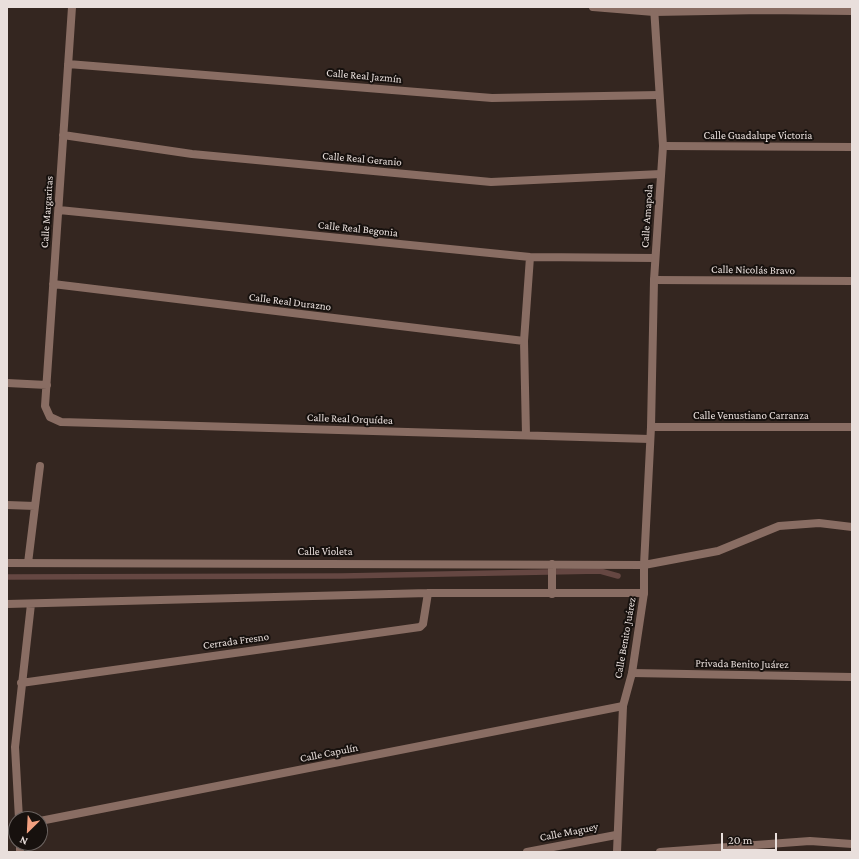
<!DOCTYPE html>
<meta charset="utf-8">
<style>
body{margin:0}
#map{position:relative;width:859px;height:859px;overflow:hidden;background:#342620;font-family:"Crimson Pro",serif}
canvas{display:block}
.frame{position:absolute;inset:0;border:8px solid #e9dfdc;pointer-events:none}
.north{position:absolute;left:8px;top:811px;width:40px;height:40px;box-sizing:border-box;background:#17110e;border:1px solid #6b6360;border-radius:50%;rotate:204deg;font-size:11px;font-weight:700;line-height:16px;text-align:center;color:#e9dfdc}
.north::after{content:'';display:block;margin:auto;width:14px;height:18px;background:#f2a080;clip-path:polygon(50% 0,100% 100%,50% 72%,0 100%)}
.scale{position:absolute;left:721px;top:833px;width:56px;height:18px;box-sizing:border-box;border:2px solid #e9dfdc;border-top:0;padding-left:5px;font-size:12px;line-height:14px;white-space:nowrap;color:#e9dfdc;-webkit-text-stroke:3px #17110e;paint-order:stroke}
</style>
<div id="map">
<canvas width="859" height="859"></canvas>
<div class="frame"></div>
<div class="north">N</div>
<div class="scale">20 m</div>
</div>
<script>
const ctx = document.querySelector('canvas').getContext('2d');
ctx.lineJoin = 'round';
const shape = rows => new Path2D(rows.map(r => 'M' + r).join(''));
function trace(path, color, width, dash) { ctx.strokeStyle = color; ctx.lineWidth = width; ctx.lineCap = dash ? 'butt' : 'round'; ctx.setLineDash(dash || []); ctx.stroke(path); }
function write(font, color, halo, rows, align = 'center') {
  ctx.font = font + ' "Crimson Pro",serif'; ctx.lineWidth = 4; ctx.setLineDash([]); ctx.textBaseline = 'middle'; ctx.strokeStyle = halo; ctx.fillStyle = color; for (const [text, x, y, turn = 0] of rows) {
    ctx.save(); ctx.translate(x, y); ctx.rotate((+turn || 0) * Math.PI / 180); ctx.textAlign = isNaN(turn) ? turn : align; if (halo) ctx.strokeText(text, 0, 0); ctx.fillText(text, 0, 0); ctx.restore();
  }
}
trace(shape([
 [7,577,342,576,600,571,618,576]
]), '#654742', 5.5);
trace(shape([
 [72,7,45,406,50,417,61,422,650,439],
 [593,7,654,12,763,10,852,11],
 [68,64,492,98,659,95],
 [63,135,192,154,491,182,661,174],
 [663,146,852,147],
 [59,210,530,257,655,258],
 [654,280,852,281],
 [53,284,524,341],
 [7,383,47,385],
 [651,427,852,427],
 [526,435,524,341,530,257],
 [7,505,35,506],
 [7,563,644,565,718,551,779,526,819,523,852,527],
 [28,563,40,466],
 [552,564,552,594],
 [7,604,428,593,644,593],
 [632,673,852,677],
 [21,683,420,627,423,624,428,593],
 [19,819,15,747,31,604],
 [40,821,623,706],
 [20,843,20,852],
 [527,852,616,835],
 [660,852,810,841,852,844]
]), '#896d63', 8);
trace(shape([
 [617,852,623,706,632,673,644,593,644,565,651,427,654,280,663,146,654,7]
]), '#896d63', 8);
write('11px', '#e9dfdc', '#17110e', [
 ["Calle Real Jazmín",364,76,5],
 ["Calle Guadalupe Victoria",758,136],
 ["Calle Real Geranio",362,159,5],
 ["Calle Margaritas",47,212,-86],
 ["Calle Amapola",647,216,-86],
 ["Calle Real Begonia",358,229,6],
 ["Calle Nicolás Bravo",753,270,1],
 ["Calle Real Durazno",290,302,7],
 ["Calle Venustiano Carranza",751,416],
 ["Calle Real Orquídea",350,419,2],
 ["Calle Violeta",325,552],
 ["Calle Benito Juárez",625,638,-80],
 ["Cerrada Fresno",236,641,-8],
 ["Privada Benito Juárez",742,664,1],
 ["Calle Capulín",329,753,-11],
 ["Calle Maguey",569,832,-11]
]);
</script>
